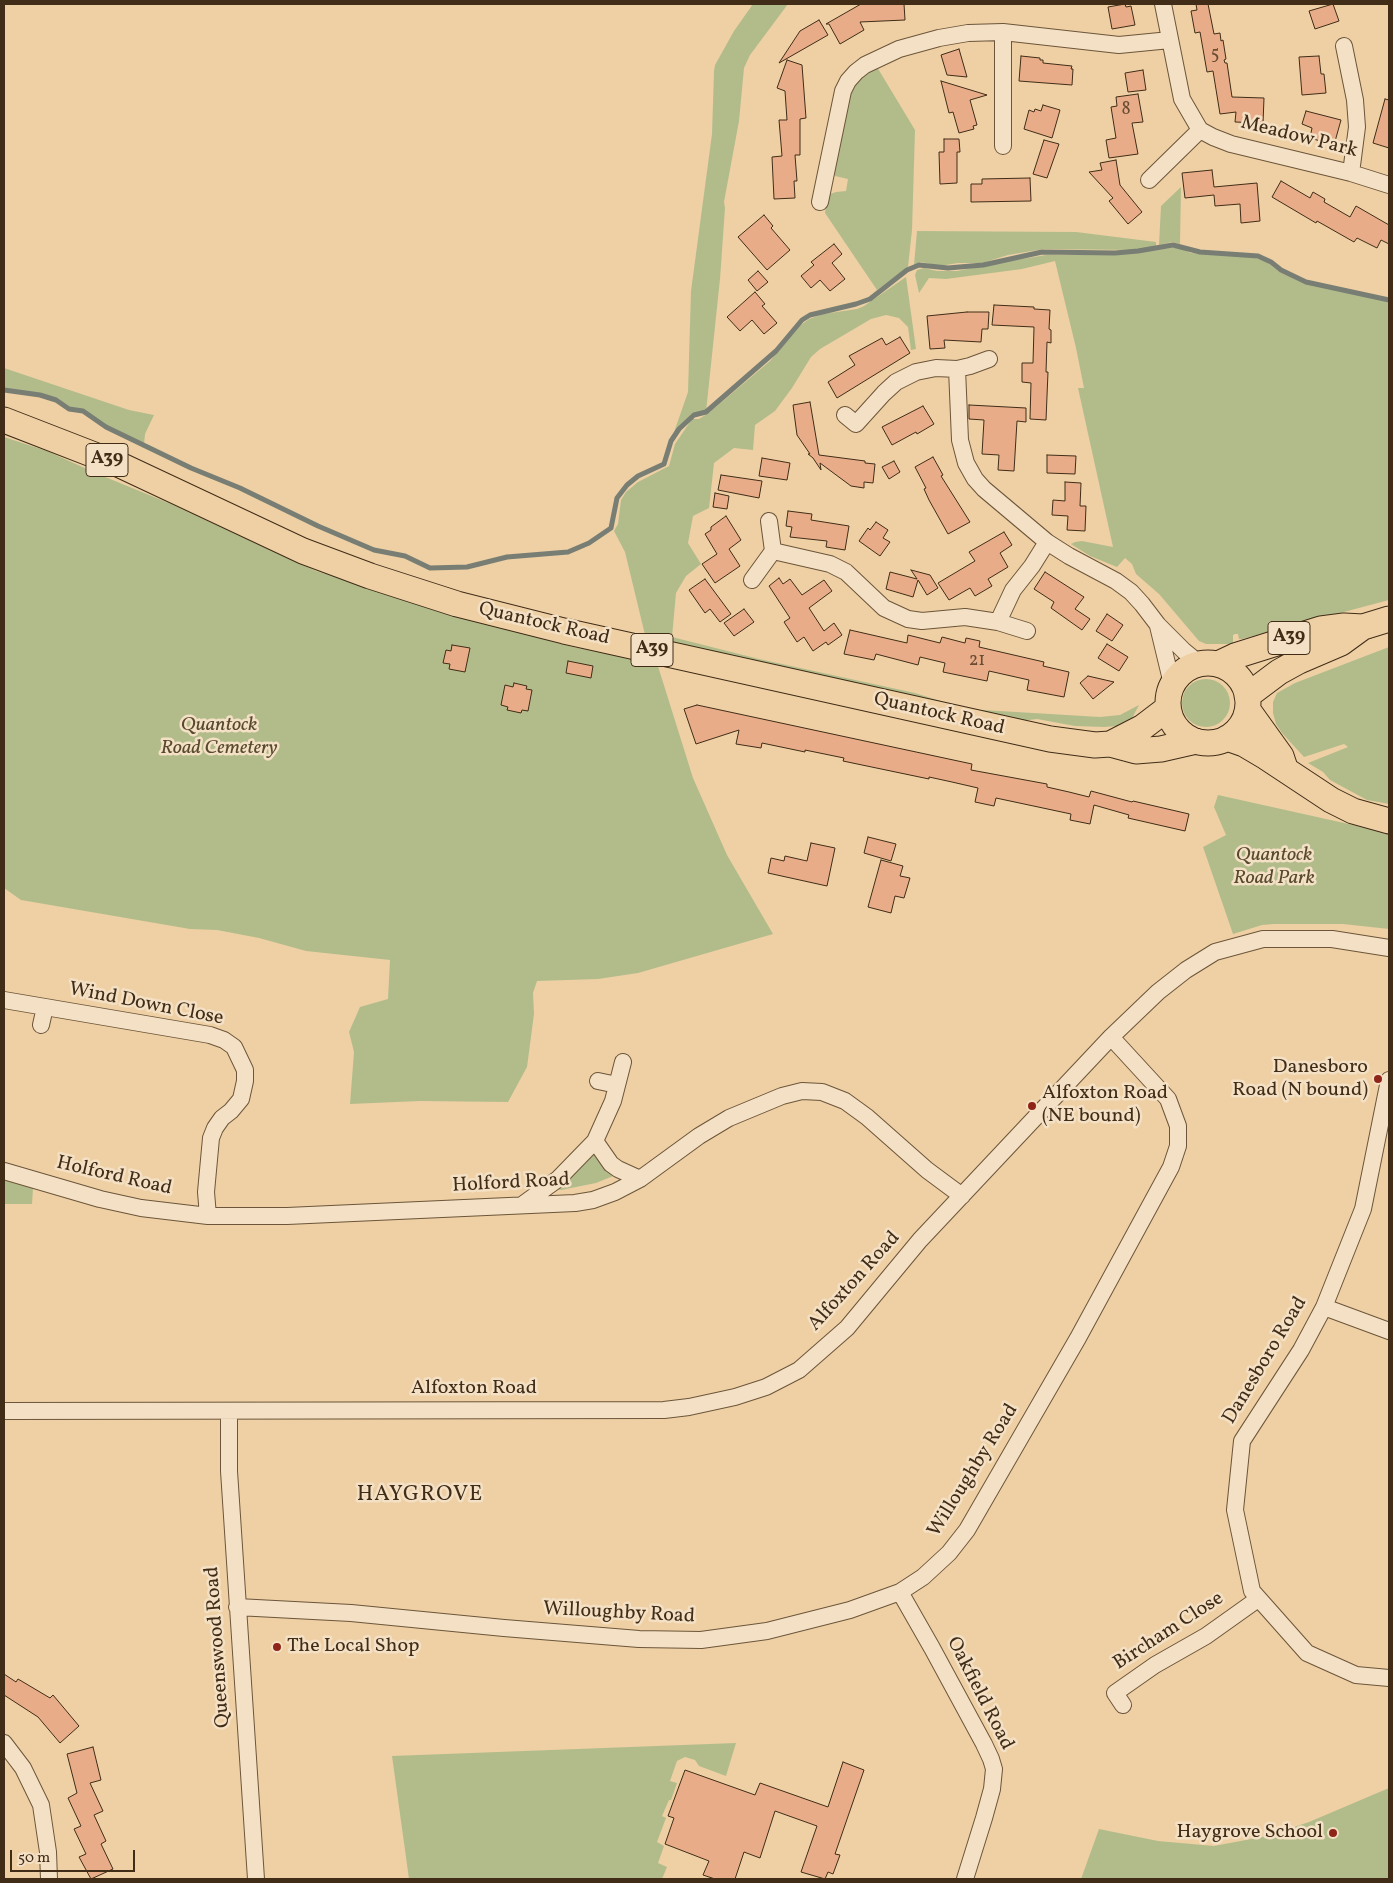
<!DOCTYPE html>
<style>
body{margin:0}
#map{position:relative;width:1393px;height:1883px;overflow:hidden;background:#eed0a4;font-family:Vollkorn,serif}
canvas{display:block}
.frame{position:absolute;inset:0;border:5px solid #402c17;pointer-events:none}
.scale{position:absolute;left:10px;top:1850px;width:125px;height:22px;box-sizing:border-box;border:2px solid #402c17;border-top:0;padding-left:6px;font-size:15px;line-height:18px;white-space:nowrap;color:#402c17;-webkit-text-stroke:4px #f4e0c4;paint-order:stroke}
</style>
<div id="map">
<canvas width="1393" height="1883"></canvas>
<div class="frame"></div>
<div class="scale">50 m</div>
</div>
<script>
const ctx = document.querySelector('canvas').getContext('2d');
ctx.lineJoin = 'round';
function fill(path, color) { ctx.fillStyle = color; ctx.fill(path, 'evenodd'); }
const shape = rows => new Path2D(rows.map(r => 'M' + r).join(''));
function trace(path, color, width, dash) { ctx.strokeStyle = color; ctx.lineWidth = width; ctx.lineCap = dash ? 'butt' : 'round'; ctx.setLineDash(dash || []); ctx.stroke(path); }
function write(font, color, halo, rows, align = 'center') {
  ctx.font = font + ' Vollkorn,serif'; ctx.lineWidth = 5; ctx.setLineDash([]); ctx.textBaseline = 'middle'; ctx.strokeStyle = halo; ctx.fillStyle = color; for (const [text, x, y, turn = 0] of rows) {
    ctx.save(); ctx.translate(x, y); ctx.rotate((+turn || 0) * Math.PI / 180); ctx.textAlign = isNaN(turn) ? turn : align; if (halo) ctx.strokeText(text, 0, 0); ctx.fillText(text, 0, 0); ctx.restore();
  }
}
fill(shape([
 [753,4,788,4,750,55,744,68,739,121,724,202,725,208,720,279,706,412,694,415,671,441,688,392,691,291,712,134,714,71,715,65,734,31],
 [877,67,915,130,912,230,908,267,877,290,825,213,827,200,830,194,836,192,846,191,848,179,835,176,834,170,849,90,858,80],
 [1181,187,1180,244,1172,242,1159,245,1161,206],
 [917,231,1076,232,1156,242,1156,246,1134,250,1044,249,1008,255,982,263,958,263,940,266,921,262,914,265],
 [1171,248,1180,248,1191,253,1251,257,1264,260,1278,271,1303,283,1389,302,1389,600,1242,639,1239,639,1238,634,1235,634,1233,635,1233,643,1229,644,1206,644,1199,641,1159,594,1136,574,1132,564,1125,558,1117,567,1090,556,1071,544,1075,542,1082,541,1113,547,1078,388,1084,388,1076,348,1055,261,1022,269,946,279,929,278,919,293,915,275,917,270,924,268,937,271,957,271,997,263,1046,255,1116,255],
 [906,277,916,349,911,350,908,327,899,318,886,315,871,319,820,349,811,357,792,388,775,411,755,425,753,450,734,448,714,463,709,508,693,516,688,543,701,564,686,576,676,593,672,637,759,659,915,693,966,709,1100,717,1120,715,1139,705,1130,722,1118,726,1104,727,1075,726,1037,719,1012,722,646,639,625,552,614,531,618,524,621,500,626,492,638,482,669,466,675,444,692,419,699,419,710,412,770,361,801,325,809,319,823,314,857,309,864,306],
 [4,368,129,410,154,415,145,434,144,445,106,427,83,411,69,409,56,400,40,395,4,390],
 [4,437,47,451,98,474,171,504,316,571,503,628,573,647,657,663,693,778,727,855,773,934,638,973,598,979,537,981,533,993,534,1014,527,1067,508,1102,420,1101,350,1104,354,1052,349,1032,360,1007,388,999,390,960,306,951,259,938,217,930,190,929,21,900,4,888],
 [1389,647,1389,804,1367,800,1330,780,1323,772,1308,763,1348,747,1344,744,1304,757,1282,733,1276,724,1273,713,1273,702,1277,693,1295,683],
 '1182 703a24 24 0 1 1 48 0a24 24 0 1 1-48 0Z',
 [1218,795,1389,833,1389,929,1343,924,1274,924,1262,925,1233,934,1203,847,1226,835,1214,807],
 [591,1151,598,1153,618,1174,596,1183,561,1190,552,1189],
 [4,1179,33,1188,32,1204,4,1204],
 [736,1743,726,1776,699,1766,695,1760,685,1757,677,1761,670,1781,677,1783,671,1800,669,1800,662,1816,666,1818,657,1842,664,1846,658,1863,667,1867,662,1879,409,1879,392,1756],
 [1389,1788,1389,1879,1081,1879,1099,1829,1158,1841,1214,1846,1267,1836,1309,1822]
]), '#b2bc8b');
trace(shape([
 [4,390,40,395,56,400,69,409,83,411,106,427,191,468,240,488,318,526,374,550,405,556,430,568,467,567,507,557,568,552,589,543,611,528,617,498,627,485,638,476,664,464,671,441,679,429,694,415,706,412,776,351,802,320,810,315,856,304,870,299,907,270,919,265,948,268,983,265,1042,252,1115,253,1138,251,1173,245,1200,252,1258,256,1271,262,1281,270,1306,282,1389,300]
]), '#787e73', 5);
const building = shape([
 [861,4,904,4,905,20,860,22,864,30,840,44,829,24,826,24,861,4],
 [1125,4,1126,7,1131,6,1135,25,1112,29,1108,7,1125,4],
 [1196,4,1208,4,1214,34,1220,33,1221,41,1223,40,1226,59,1224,60,1225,63,1227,63,1232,97,1264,98,1263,123,1235,122,1236,112,1220,114,1213,71,1207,72,1200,32,1195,33,1191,11,1197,10,1196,4],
 [1333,4,1339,21,1315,29,1309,11,1333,4],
 [819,20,828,35,779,63,800,31,819,20],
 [959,49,967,77,947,75,941,55,959,49],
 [1021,56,1040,58,1040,60,1043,60,1043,63,1072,66,1071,69,1073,69,1072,85,1019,81,1021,56],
 [1319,56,1321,74,1324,74,1326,93,1302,95,1299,57,1319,56],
 [787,60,802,65,806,118,800,119,800,155,795,155,797,181,794,181,795,198,774,199,772,157,782,156,779,120,787,120,785,91,777,88,787,60],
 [1143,70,1146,90,1128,92,1125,73,1143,70],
 [941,81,987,95,970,100,977,125,973,126,974,129,959,133,953,112,949,113,941,81],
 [1138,94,1143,122,1132,123,1138,154,1109,158,1106,140,1116,138,1111,107,1117,106,1116,97,1138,94],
 [1385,99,1389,100,1389,148,1373,143,1385,99],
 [1043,105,1060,110,1052,138,1024,129,1029,110,1034,112,1035,109,1041,111,1043,105],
 [1306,111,1341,120,1334,145,1310,138,1312,128,1302,124,1306,111],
 [944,139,959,139,960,152,957,152,957,183,940,184,939,152,944,152,944,139],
 [1044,140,1059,144,1047,178,1033,174,1044,140],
 [1116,160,1120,185,1142,212,1128,224,1109,201,1113,198,1089,172,1102,170,1100,163,1116,160],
 [1212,170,1214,187,1257,183,1260,221,1241,223,1240,204,1215,206,1214,195,1185,198,1182,173,1212,170],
 [1030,178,1031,201,971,202,971,184,982,184,982,179,1030,178],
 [1281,181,1310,198,1313,192,1325,199,1324,202,1350,217,1356,206,1389,225,1389,244,1381,240,1377,248,1357,238,1354,242,1317,221,1316,223,1272,197,1281,181],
 [764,215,773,226,771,228,790,250,767,270,738,237,764,215],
 [834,244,842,254,832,263,845,279,830,291,820,280,811,288,801,276,814,265,811,262,834,244],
 [758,271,768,282,757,291,748,280,758,271],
 [755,292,765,304,762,306,777,323,764,334,752,320,740,331,727,317,755,292],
 [994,305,1034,307,1034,309,1050,310,1049,329,1051,330,1051,343,1047,342,1046,372,1048,372,1046,420,1030,419,1031,383,1022,382,1022,363,1033,363,1034,327,992,325,994,305],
 [967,312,989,312,988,329,982,329,981,342,944,340,945,348,930,349,927,316,967,312],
 [900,337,910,353,837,398,828,382,855,365,849,356,882,338,886,345,900,337],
 [810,402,819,455,865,461,865,463,875,464,873,483,864,482,864,488,851,486,820,463,821,470,813,458,808,454,810,454,797,435,793,405,810,402],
 [969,405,1026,408,1026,422,1017,421,1014,471,998,470,999,455,982,454,984,420,969,419,969,405],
 [923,406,934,424,917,434,916,432,892,445,882,427,923,406],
 [1047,455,1076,456,1075,474,1047,473,1047,455],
 [933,457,943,475,941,476,970,522,948,534,929,500,924,489,926,488,915,467,933,457],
 [762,458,790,463,787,480,759,476,762,458],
 [894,461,900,472,889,479,882,467,894,461],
 [721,475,762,481,759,498,718,490,721,475],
 [1065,482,1081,483,1080,506,1086,506,1085,531,1067,530,1068,516,1052,515,1053,500,1065,501,1065,482],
 [715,493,729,496,727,509,713,507,715,493],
 [788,511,812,514,811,520,849,526,845,550,826,547,827,541,790,537,792,527,786,526,788,511],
 [726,516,741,540,729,549,740,566,715,583,702,564,717,554,705,534,711,530,711,527,726,516],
 [876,522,888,530,883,538,890,542,880,556,859,541,868,528,870,530,876,522],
 [1004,532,1012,545,1000,553,1008,567,988,579,992,586,975,596,970,588,949,600,938,583,975,561,969,552,1004,532],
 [911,570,930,575,938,588,927,595,918,580,913,597,886,589,890,572,917,579,911,570],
 [1045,572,1084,597,1075,609,1090,619,1082,630,1051,608,1054,602,1034,589,1045,572],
 [779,578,783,584,790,579,802,595,824,580,832,591,809,608,824,631,834,623,842,635,828,645,826,642,813,651,804,637,797,642,784,622,790,618,769,586,779,578],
 [705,579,731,614,720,622,710,609,705,613,689,590,705,579],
 [744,609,754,622,734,636,724,623,744,609],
 [1107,614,1123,625,1112,641,1096,631,1107,614],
 [850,630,907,643,908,635,940,643,942,637,965,643,966,638,980,641,979,647,1044,662,1043,666,1069,672,1064,697,1027,690,1029,680,989,671,987,681,943,672,945,663,920,657,918,665,876,654,874,660,844,654,850,630],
 [1107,644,1128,657,1119,671,1098,658,1107,644],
 [452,645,470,648,465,672,449,669,450,664,443,663,446,650,451,651,452,645],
 [568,661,593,666,591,678,566,673,568,661],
 [1088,676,1114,682,1093,699,1080,683,1088,676],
 [514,683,527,686,526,689,532,690,528,711,522,710,521,713,507,710,508,707,501,705,505,685,513,687,514,683],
 [697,705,972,764,971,770,1047,784,1047,787,1069,792,1089,797,1091,791,1132,802,1133,801,1189,814,1185,831,1128,818,1129,815,1094,805,1090,824,1070,820,1071,814,996,798,994,806,975,802,978,788,952,782,929,777,929,779,843,761,844,758,805,750,805,752,762,743,761,748,736,744,739,730,696,744,684,709,697,705],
 [868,837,896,844,891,861,864,853,868,837],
 [811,843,835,848,827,886,768,873,771,858,784,861,785,856,807,861,811,843],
 [881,860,903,866,900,876,910,878,904,898,895,896,891,913,868,907,881,860],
 [4,1674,16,1682,18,1679,50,1698,53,1695,79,1726,60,1743,38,1717,4,1695,4,1674],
 [93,1747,101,1780,90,1783,103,1811,94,1815,106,1841,101,1844,113,1869,91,1879,79,1857,86,1854,74,1829,81,1826,68,1798,77,1793,67,1754,93,1747],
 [843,1762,864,1770,835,1854,840,1855,833,1874,828,1872,825,1879,801,1872,817,1826,775,1811,760,1858,744,1852,735,1879,715,1879,703,1875,709,1861,665,1844,674,1818,668,1816,685,1770,755,1795,760,1783,828,1807,843,1762]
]);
fill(building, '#e8ad88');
trace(building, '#402c17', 1);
const minor = shape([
 [1163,4,1182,99,1200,130],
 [1344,46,1355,100,1357,127,1351,173],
 [1003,146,1003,32],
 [1149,180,1200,130,1213,137,1231,144,1351,173,1389,185],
 [820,202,843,91,848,81,856,72,865,65,899,49,939,38,968,33,1003,32,1119,45,1170,40],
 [957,369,970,366,989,359],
 [845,415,856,424,884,393,896,382,916,372,936,368,957,369,960,440,966,463,975,479,984,489,1047,542,1069,556,1116,581,1131,592,1142,604,1158,625,1184,651,1201,665],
 [773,551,830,564,846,572,884,608,908,619,922,621,965,617,998,622,1027,631],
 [752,580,773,551,769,521],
 [998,622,1013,590,1032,566,1047,542],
 [1158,626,1172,684],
 [4,1000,210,1035,224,1040,234,1047,245,1070,245,1081,241,1099,231,1111,222,1118,215,1128,211,1138,206,1192,208,1216],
 [41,1025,45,1007],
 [1389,1080,1363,1209,1324,1307,1301,1350,1242,1441,1235,1510,1252,1591,1307,1653,1356,1675,1389,1678],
 [598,1081,617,1085],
 [595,1141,611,1164,618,1169,640,1179],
 [4,1171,100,1199,141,1208,208,1216,287,1216,575,1203,593,1200,615,1192,640,1179,699,1136,729,1118,782,1096,802,1091,822,1092,845,1101,867,1117,927,1170,962,1196],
 [522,1205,558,1179,595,1141,613,1101,623,1062],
 [1324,1307,1389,1331],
 [4,1411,664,1410,689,1407,735,1397,766,1387,799,1370,847,1328,920,1240,1111,1037,1158,992,1186,970,1215,952,1263,939,1332,939,1389,948],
 [229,1411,229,1471,256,1879],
 [900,1592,932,1648,984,1744,991,1759,994,1769,992,1789,984,1818,965,1879],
 [237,1607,351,1613,504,1628,639,1639,701,1640,767,1631,850,1610,900,1592,923,1577,949,1553,967,1530,1078,1338,1171,1167,1178,1146,1178,1126,1168,1099,1111,1037],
 [1123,1705,1115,1693,1155,1665,1206,1636,1258,1599],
 [4,1743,23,1768,41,1805,48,1852,49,1879]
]);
const primary = shape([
 [4,420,120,465,303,551,370,576,457,604,564,631,1050,739,1095,745,1110,744,1136,751,1161,749,1196,741],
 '1168 703a40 40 0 1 1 80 0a40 40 0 1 1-80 0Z',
 [1218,664,1235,656,1321,629,1344,626,1363,627],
 [1247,696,1279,672,1299,661,1341,643,1363,627,1389,619],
 [1248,710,1281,756,1285,768],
 [1227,738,1244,744,1266,757,1331,800,1353,811,1389,821],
 [1110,744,1143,727,1168,708]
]);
trace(minor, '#6c553a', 18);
trace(primary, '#402c17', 27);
trace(minor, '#f4e0c4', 16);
trace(primary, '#eed0a4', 25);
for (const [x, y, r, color] of [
 [1378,1079,5,"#8f2418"],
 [1032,1106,5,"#8f2418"],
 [277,1647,5,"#8f2418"],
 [1333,1833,5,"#8f2418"]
]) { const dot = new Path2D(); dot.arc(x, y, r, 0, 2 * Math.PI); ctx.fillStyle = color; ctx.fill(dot); trace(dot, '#f4e0c4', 2); }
write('18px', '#6a4c33', null, [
 ["5",1215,56],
 ["8",1126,111],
 ["21",977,662]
]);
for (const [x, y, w] of [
 [107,460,42],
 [1289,638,42],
 [652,650,42]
]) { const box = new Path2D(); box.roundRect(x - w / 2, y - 16.5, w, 33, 4); ctx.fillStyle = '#f4e0c4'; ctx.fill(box); trace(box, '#402c17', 1); }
write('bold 19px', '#402c17', null, [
 ["A39",107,460],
 ["A39",1289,638],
 ["A39",652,650]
]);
write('20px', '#402c17', '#f4e0c4', [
 ["Meadow Park",1299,138,14],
 ["Quantock Road",544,625,13],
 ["Quantock Road",939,715,13],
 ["Wind Down Close",146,1005,11],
 ["Holford Road",114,1177,13],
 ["Holford Road",511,1184,-3],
 ["Alfoxton Road",855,1282,-48],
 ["Danesboro Road",1266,1361,-59],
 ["Alfoxton Road",474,1389],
 ["Willoughby Road",974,1471,-58],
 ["Willoughby Road",619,1614,3],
 ["Bircham Close",1169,1632,-33],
 ["Queenswood Road",219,1647,-94],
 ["Oakfield Road",979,1694,63]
]);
write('italic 20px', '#57492e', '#f4e0c4', [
 ["Quantock",219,726],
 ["Road Cemetery",219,749],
 ["Quantock",1274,856],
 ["Road Park",1274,879]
]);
write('20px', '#402c17', '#f4e0c4', [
 ["Danesboro",1368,1068],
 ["Road (N bound)",1368,1091],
 ["Alfoxton Road",1042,1094,"left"],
 ["(NE bound)",1042,1117,"left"],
 ["The Local Shop",287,1647,"left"],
 ["Haygrove School",1323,1833]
], 'right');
ctx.letterSpacing = '1px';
write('22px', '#402c17', '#f4e0c4', [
 ["HAYGROVE",420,1496]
]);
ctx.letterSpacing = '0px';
</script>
